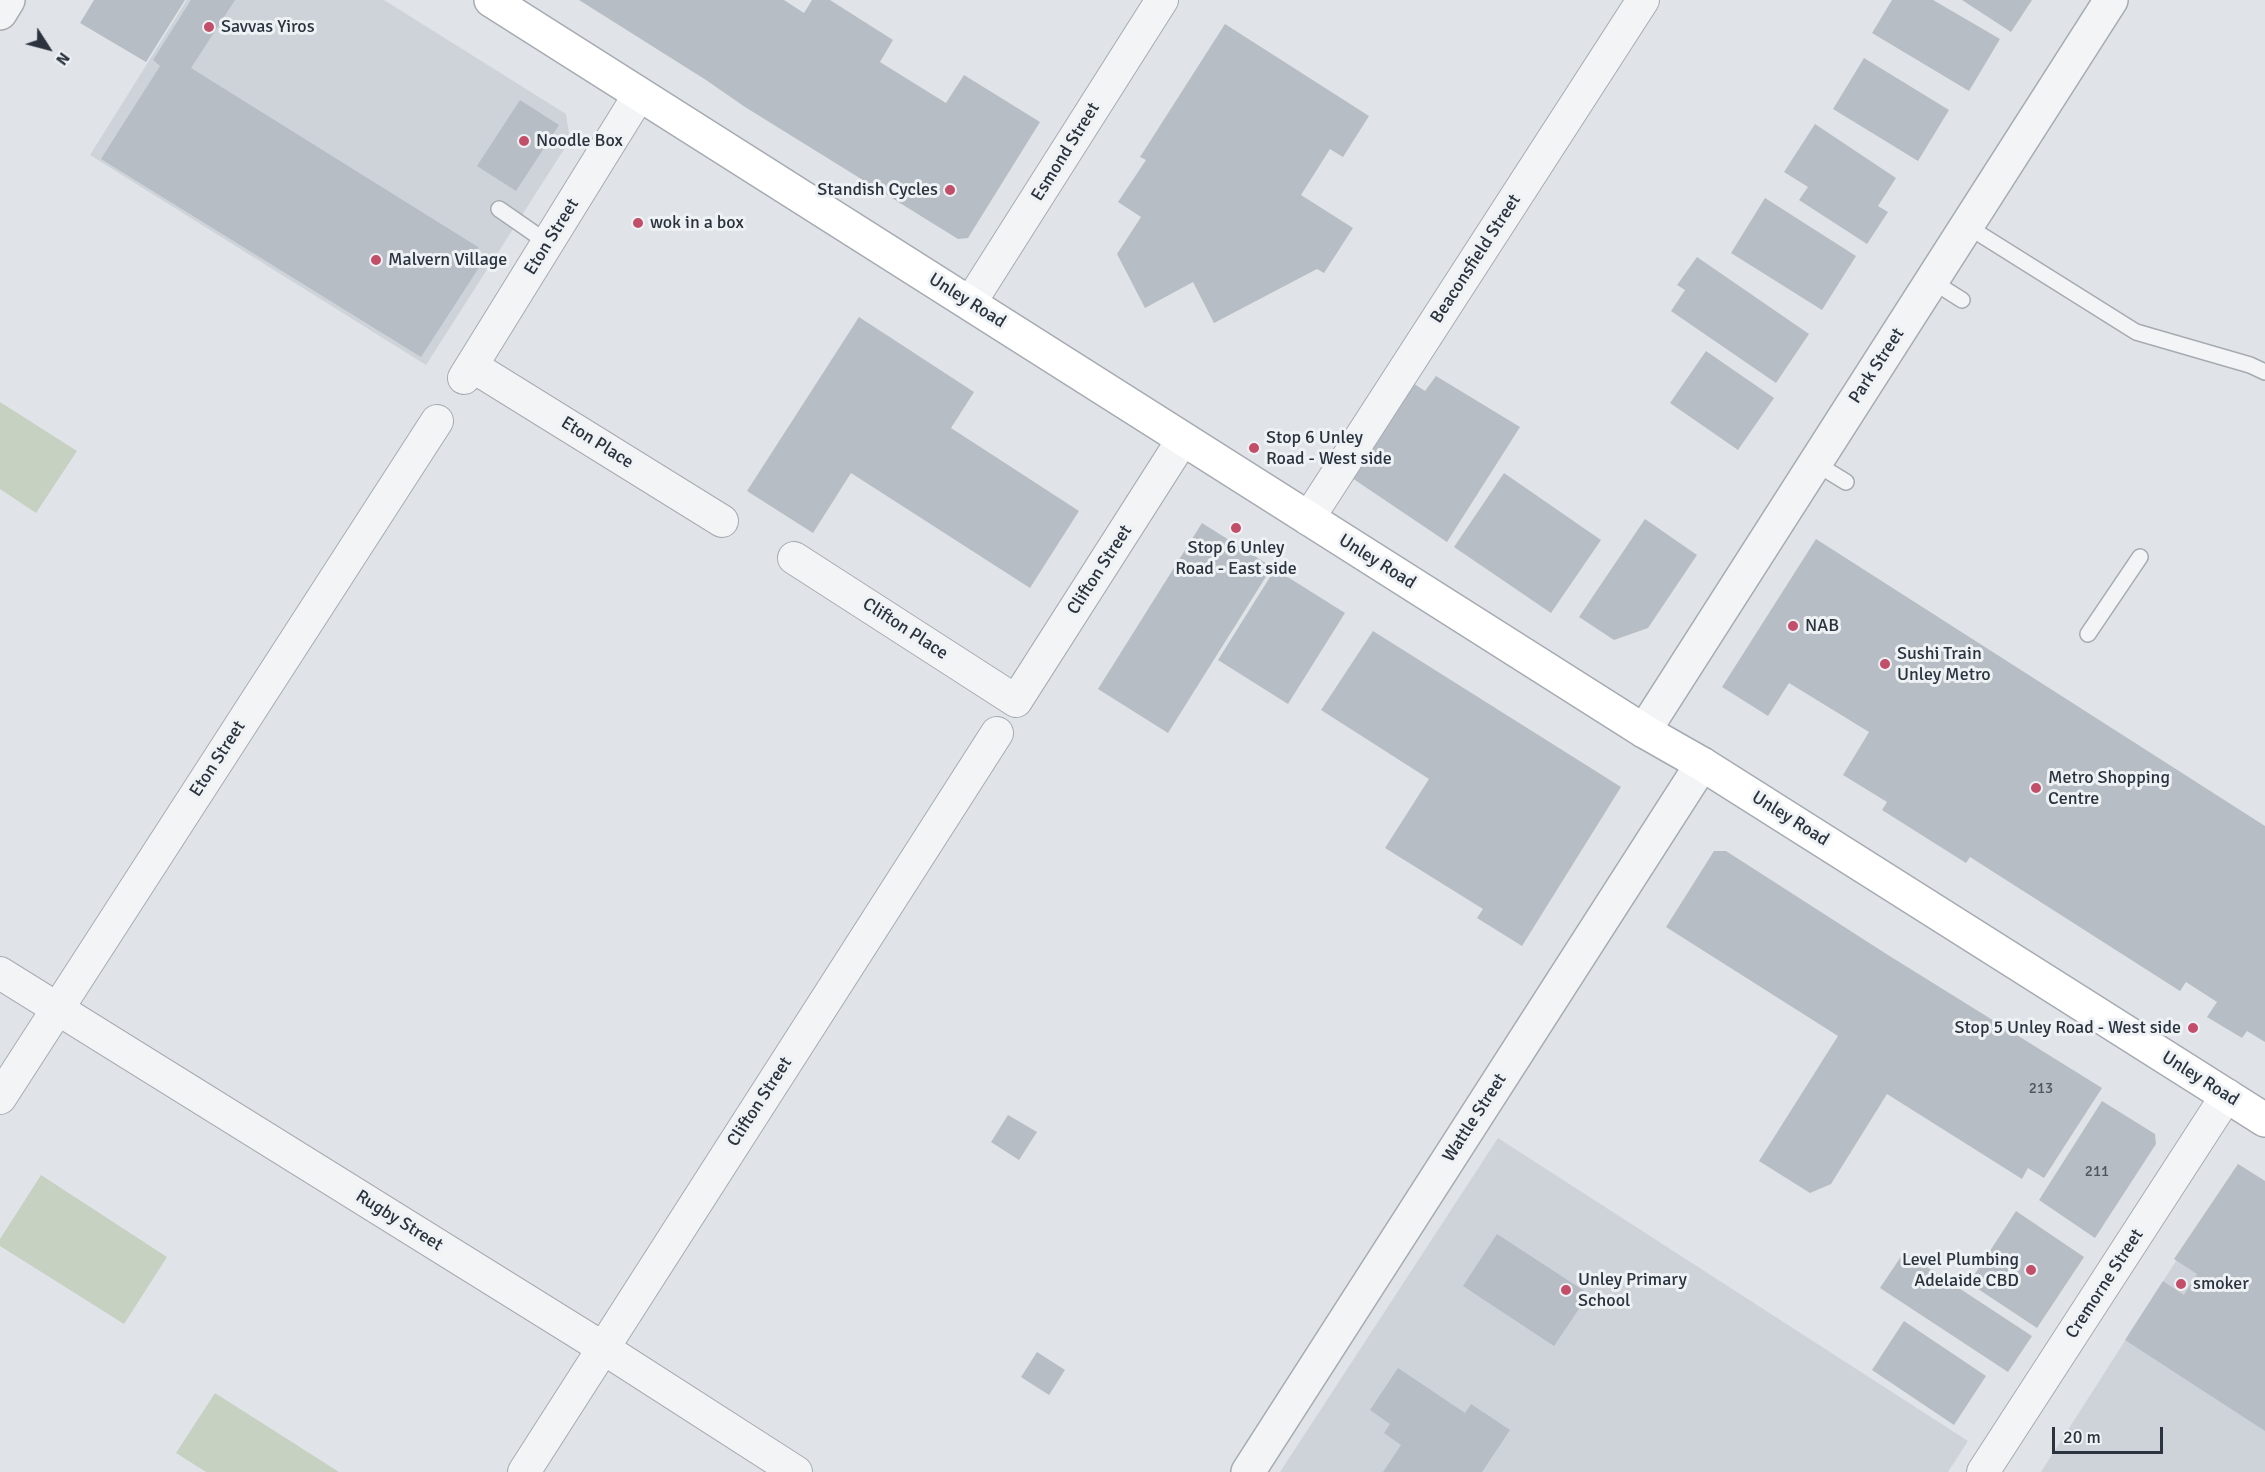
<!DOCTYPE html>
<style>
body{margin:0}
#map{position:relative;width:2265px;height:1472px;overflow:hidden;background:#e0e4e8;font-family:Signika,sans-serif}
canvas{display:block}
.north{position:absolute;left:18px;top:18px;width:60px;height:60px;-webkit-text-stroke:4px #eff2f5;paint-order:stroke;rotate:126deg;font-size:16px;font-weight:700;line-height:24px;text-align:center;color:#2a333e}
.north::after{content:'';display:block;margin:auto;width:21px;height:27px;background:#2a333e;clip-path:polygon(50% 0,100% 100%,50% 72%,0 100%)}
.scale{position:absolute;left:2052px;top:1427px;width:111px;height:27px;box-sizing:border-box;border:3px solid #2a333e;border-top:0;padding-left:8px;font-size:18px;line-height:21px;white-space:nowrap;color:#2a333e;-webkit-text-stroke:4px #eff2f5;paint-order:stroke}
</style>
<div id="map">
<canvas width="2265" height="1472"></canvas>
<div class="north">N</div>
<div class="scale">20 m</div>
</div>
<script>
const ctx = document.querySelector('canvas').getContext('2d');
ctx.lineJoin = 'round';
function fill(path, color) { ctx.fillStyle = color; ctx.fill(path, 'evenodd'); }
const shape = rows => new Path2D(rows.map(r => 'M' + r).join(''));
function trace(path, color, width, dash) { ctx.strokeStyle = color; ctx.lineWidth = width; ctx.lineCap = dash ? 'butt' : 'round'; ctx.setLineDash(dash || []); ctx.stroke(path); }
function write(font, color, halo, rows, align = 'center') {
  ctx.font = font + ' Signika,sans-serif'; ctx.lineWidth = 6; ctx.setLineDash([]); ctx.textBaseline = 'middle'; ctx.strokeStyle = halo; ctx.fillStyle = color; for (const [text, x, y, turn = 0] of rows) {
    ctx.save(); ctx.translate(x, y); ctx.rotate((+turn || 0) * Math.PI / 180); ctx.textAlign = isNaN(turn) ? turn : align; if (halo) ctx.strokeText(text, 0, 0); ctx.fillText(text, 0, 0); ctx.restore();
  }
}
fill(shape([
 [187,0,384,0,566,114,570,140,426,365,90,155],
 [1498,1138,1968,1441,1948,1472,1280,1472],
 [2238,1164,2265,1181,2265,1472,2041,1472]
]), '#ced3d9');
fill(shape([
 [0,402,77,451,36,513,0,489],
 [41,1175,167,1257,124,1324,0,1246,0,1239],
 [215,1393,339,1472,206,1472,176,1453]
]), '#c7d1c2');
fill(shape([
 [94,0,185,0,146,62,80,23],
 [191,0,235,0,191,68,478,247,480,266,421,357,101,159,160,66,153,60],
 [579,0,784,0,804,13,812,0,830,0,893,40,880,62,946,103,964,75,1040,122,968,238,958,239,745,107,706,80],
 [1892,0,1933,0,2000,39,1969,91,1872,33],
 [1962,0,2032,0,2011,32],
 [1225,24,1369,116,1343,157,1330,149,1301,195,1353,228,1324,273,1317,269,1214,323,1193,282,1145,308,1117,254,1141,217,1118,202,1146,160,1140,157],
 [1864,58,1949,110,1918,161,1833,109],
 [520,100,559,125,516,191,477,166],
 [1815,124,1896,178,1878,206,1888,212,1867,244,1799,200,1808,187,1784,172],
 [1765,198,1856,256,1822,310,1731,253],
 [1697,257,1809,334,1776,383,1671,311,1685,290,1677,285],
 [859,317,974,392,951,428,1079,511,1030,588,851,473,813,533,747,491],
 [1706,351,1774,398,1738,450,1670,403],
 [1436,376,1520,427,1447,542,1349,476,1410,381,1425,391],
 [1504,473,1601,540,1551,613,1454,547],
 [1645,519,1697,555,1648,628,1614,640,1579,617],
 [1202,523,1272,567,1168,733,1098,689],
 [1816,539,2265,826,2265,1042,2247,1031,2242,1038,2207,1017,2217,1002,2186,982,2180,991,1970,857,1966,863,1882,810,1887,802,1843,775,1869,732,1789,683,1768,716,1722,687],
 [1275,569,1345,613,1288,704,1218,660],
 [1373,631,1621,787,1522,946,1477,918,1483,909,1385,848,1429,779,1321,710],
 [1714,851,1726,851,1888,955,2102,1088,2044,1178,2028,1168,2022,1179,1887,1094,1831,1184,1810,1193,1759,1161,1838,1036,1666,927],
 [2102,1101,2155,1134,2156,1144,2095,1238,2039,1200],
 [1008,1115,1037,1132,1019,1160,991,1142],
 [2238,1164,2265,1181,2265,1431,2125,1340,2163,1281,2184,1295,2197,1274,2174,1259],
 [2016,1211,2084,1257,2037,1328,1969,1283],
 [1497,1234,1589,1294,1554,1346,1463,1286],
 [1904,1252,2032,1336,2008,1372,1880,1288],
 [1904,1321,1986,1376,1954,1425,1872,1370],
 [1037,1352,1065,1370,1049,1395,1021,1377],
 [1398,1368,1465,1413,1471,1404,1510,1430,1482,1472,1383,1472,1401,1445,1384,1433,1390,1424,1370,1410]
]), '#b7bdc4');
const service = shape([
 [499,209,548,243],
 [1967,226,2136,332,2250,365,2265,372],
 [1932,281,1962,300],
 [1815,463,1846,482],
 [2088,634,2140,557]
]);
const minor = shape([
 [970,303,1162,0],
 [472,366,722,521],
 [464,378,639,95],
 [1308,519,1643,0],
 [794,558,1016,701,1183,439],
 [0,973,603,1348,796,1472],
 [0,1098,437,421],
 [524,1472,997,733],
 [1983,1472,2227,1095]
]);
const tertiary = shape([
 [0,13,8,0],
 [1644,731,2111,0],
 [1248,1472,1702,764]
]);
const secondary = shape([
 [491,0,1644,731,1702,764,2265,1120]
]);
trace(service, '#a6abb2', 18);
trace(minor, '#a6abb2', 34);
trace(tertiary, '#a6abb2', 36);
trace(secondary, '#a6abb2', 36);
trace(service, '#f2f4f6', 15);
trace(minor, '#f2f4f6', 32);
trace(tertiary, '#f2f4f6', 33);
trace(secondary, '#fff', 33);
for (const [x, y, r, color] of [
 [209,27,6,"#c34e69"],
 [524,141,6,"#c34e69"],
 [950,190,6,"#c34e69"],
 [638,223,6,"#c34e69"],
 [376,260,6,"#c34e69"],
 [1254,448,6,"#c34e69"],
 [1236,528,6,"#c34e69"],
 [1793,626,6,"#c34e69"],
 [1885,664,6,"#c34e69"],
 [2036,788,6,"#c34e69"],
 [2193,1028,6,"#c34e69"],
 [2031,1270,6,"#c34e69"],
 [2181,1284,6,"#c34e69"],
 [1566,1290,6,"#c34e69"]
]) { const dot = new Path2D(); dot.arc(x, y, r, 0, 2 * Math.PI); ctx.fillStyle = color; ctx.fill(dot); trace(dot, '#eff2f5', 2); }
write('15px', '#4d5660', null, [
 ["213",2041,1089],
 ["211",2097,1172]
]);
write('18px', '#2a333e', '#eff2f5', [
 ["Savvas Yiros",221,27],
 ["Noodle Box",536,141],
 ["Standish Cycles",938,190,"right"],
 ["wok in a box",650,223],
 ["Malvern Village",388,260],
 ["Stop 6 Unley",1266,438],
 ["Road - West side",1266,459],
 ["Stop 6 Unley",1236,548,"center"],
 ["Road - East side",1236,569,"center"],
 ["NAB",1805,626],
 ["Sushi Train",1897,654],
 ["Unley Metro",1897,675],
 ["Metro Shopping",2048,778],
 ["Centre",2048,799],
 ["Stop 5 Unley Road - West side",2181,1028,"right"],
 ["Level Plumbing",2019,1260,"right"],
 ["Adelaide CBD",2019,1281,"right"],
 ["Unley Primary",1578,1280],
 ["School",1578,1301],
 ["smoker",2193,1284]
], 'left');
write('18px', '#2a333e', '#eff2f5', [
 ["Esmond Street",1066,152,-58],
 ["Eton Street",552,237,-58],
 ["Beaconsfield Street",1476,259,-57],
 ["Unley Road",967,301,32],
 ["Park Street",1877,366,-57],
 ["Eton Place",597,443,32],
 ["Unley Road",1377,562,32],
 ["Clifton Street",1100,570,-57],
 ["Clifton Place",905,629,33],
 ["Eton Street",218,759,-57],
 ["Unley Road",1790,819,32],
 ["Unley Road",2200,1079,32],
 ["Clifton Street",760,1102,-57],
 ["Wattle Street",1475,1118,-57],
 ["Rugby Street",399,1221,32],
 ["Cremorne Street",2105,1284,-57]
]);
</script>
